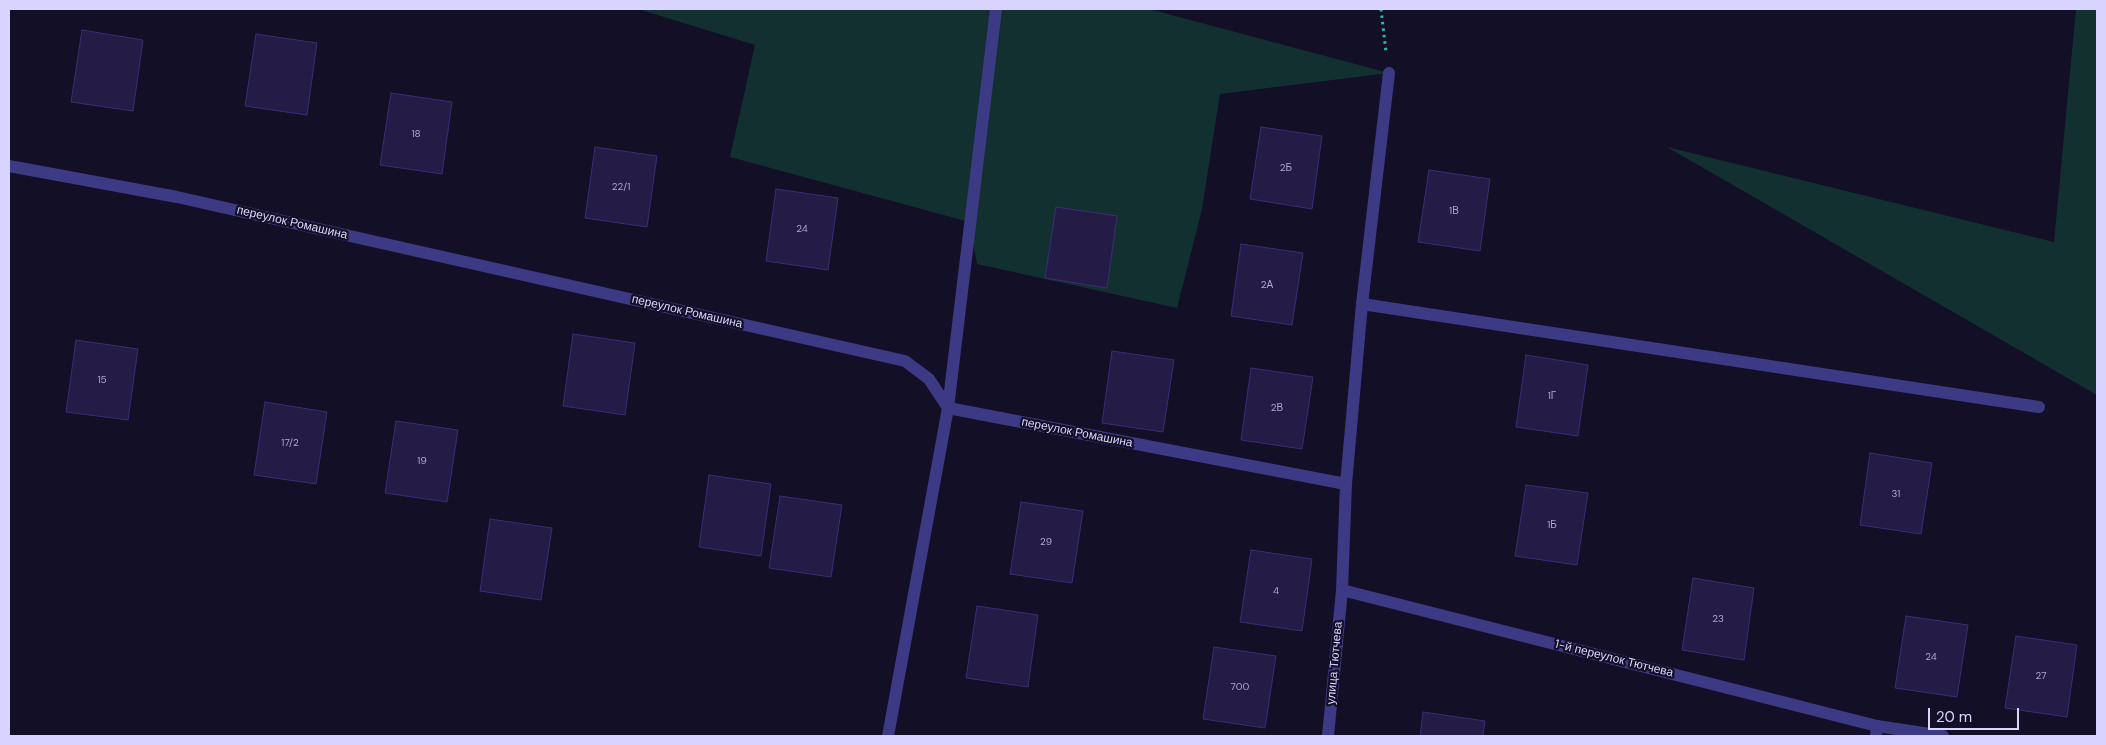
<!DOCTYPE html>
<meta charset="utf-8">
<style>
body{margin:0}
#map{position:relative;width:2106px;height:745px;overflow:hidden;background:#130f26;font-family:"DM Sans",sans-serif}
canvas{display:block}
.frame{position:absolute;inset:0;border:10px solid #d9d4ff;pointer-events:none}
.scale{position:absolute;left:1928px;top:708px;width:91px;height:22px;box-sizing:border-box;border:2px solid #d9d4ff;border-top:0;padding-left:6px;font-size:15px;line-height:18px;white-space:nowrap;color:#d9d4ff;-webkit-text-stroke:4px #130f26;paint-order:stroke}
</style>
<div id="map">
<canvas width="2106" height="745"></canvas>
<div class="frame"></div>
<div class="scale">20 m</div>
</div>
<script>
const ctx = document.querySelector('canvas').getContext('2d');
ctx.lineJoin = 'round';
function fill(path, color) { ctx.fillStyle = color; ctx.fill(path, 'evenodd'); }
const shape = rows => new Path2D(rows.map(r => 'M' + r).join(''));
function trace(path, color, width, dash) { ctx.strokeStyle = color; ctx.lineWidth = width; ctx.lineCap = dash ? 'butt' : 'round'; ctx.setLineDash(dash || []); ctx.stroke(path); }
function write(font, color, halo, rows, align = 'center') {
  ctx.font = font + ' "DM Sans",sans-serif'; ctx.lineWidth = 4.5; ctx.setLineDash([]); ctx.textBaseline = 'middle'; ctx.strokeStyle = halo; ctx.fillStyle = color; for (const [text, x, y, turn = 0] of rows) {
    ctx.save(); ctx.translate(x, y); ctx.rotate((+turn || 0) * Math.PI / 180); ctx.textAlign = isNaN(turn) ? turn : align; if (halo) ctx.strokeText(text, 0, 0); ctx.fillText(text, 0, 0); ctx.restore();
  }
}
fill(shape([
 [638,9,1149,9,1389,73,1220,94,1202,209,1177,308,977,264,969,222,730,157,755,45],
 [2076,9,2097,9,2097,395,1667,147,2054,242]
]), '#12302f');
const building = shape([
 [82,30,143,40,133,111,71,102,82,30],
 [256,34,317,43,307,115,245,106,256,34],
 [391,93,452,102,442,174,380,165,391,93],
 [1261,127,1322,136,1312,209,1250,199,1261,127],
 [595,147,657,156,647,227,585,218,595,147],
 [1429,170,1490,179,1480,251,1418,242,1429,170],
 [776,189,838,198,828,270,766,261,776,189],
 [1056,207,1117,216,1107,288,1045,278,1056,207],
 [1241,244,1303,253,1292,325,1231,316,1241,244],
 [573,334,635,343,625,415,563,406,573,334],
 [76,340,138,349,128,420,66,412,76,340],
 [1112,351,1174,360,1163,432,1102,423,1112,351],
 [1526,355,1588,365,1578,436,1516,427,1526,355],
 [1251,368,1313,377,1302,449,1241,440,1251,368],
 [265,402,327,412,316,484,254,475,265,402],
 [396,421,458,430,447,502,385,493,396,421],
 [1870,453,1932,463,1921,534,1860,525,1870,453],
 [709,475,771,484,761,556,699,547,709,475],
 [1526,485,1588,493,1577,565,1515,556,1526,485],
 [780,496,842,505,831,577,769,568,780,496],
 [1021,502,1083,511,1072,583,1010,574,1021,502],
 [490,519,552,528,541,600,480,591,490,519],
 [1251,550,1312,559,1302,631,1240,622,1251,550],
 [1693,578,1754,588,1744,660,1682,650,1693,578],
 [977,606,1038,615,1028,687,966,678,977,606],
 [1906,616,1968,625,1957,697,1895,688,1906,616],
 [2016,636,2077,645,2067,717,2005,708,2016,636],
 [1214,647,1276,656,1265,728,1203,719,1214,647],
 [1423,712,1485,721,1483,736,1420,736,1423,712]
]);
fill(building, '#241b47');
trace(building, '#3b2d73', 1);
trace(shape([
 [1381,9,1386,52]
]), '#2fb8b0', 3, [2.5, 4]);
trace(shape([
 [1362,304,2039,407],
 [1877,726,1943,736],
 [888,736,948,408,996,9]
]), '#3d3a85', 12);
trace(shape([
 [9,166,177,197,905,361,929,379,948,408,1346,484],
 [1342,590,1877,726,1876,736],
 [1328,736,1342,590,1346,484,1362,304,1389,73]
]), '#3d3a85', 12);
write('10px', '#aca6d1', null, [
 ["18",416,134],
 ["2Б",1286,168],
 ["22/1",621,187],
 ["1В",1454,211],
 ["24",802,229],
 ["2А",1267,285],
 ["15",102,380],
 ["1Г",1552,396],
 ["2В",1277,408],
 ["17/2",290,443],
 ["19",422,461],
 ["31",1896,494],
 ["1Б",1552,525],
 ["29",1046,542],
 ["4",1276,591],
 ["23",1718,619],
 ["24",1931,657],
 ["27",2041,676],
 ["700",1240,687]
]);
write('12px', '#d9d4ff', '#130f26', [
 ["переулок Ромашина",292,223,13],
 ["переулок Ромашина",687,312,13],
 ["переулок Ромашина",1077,433,11],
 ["1-й переулок Тютчева",1614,659,14],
 ["улица Тютчева",1335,663,-85]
]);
</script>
